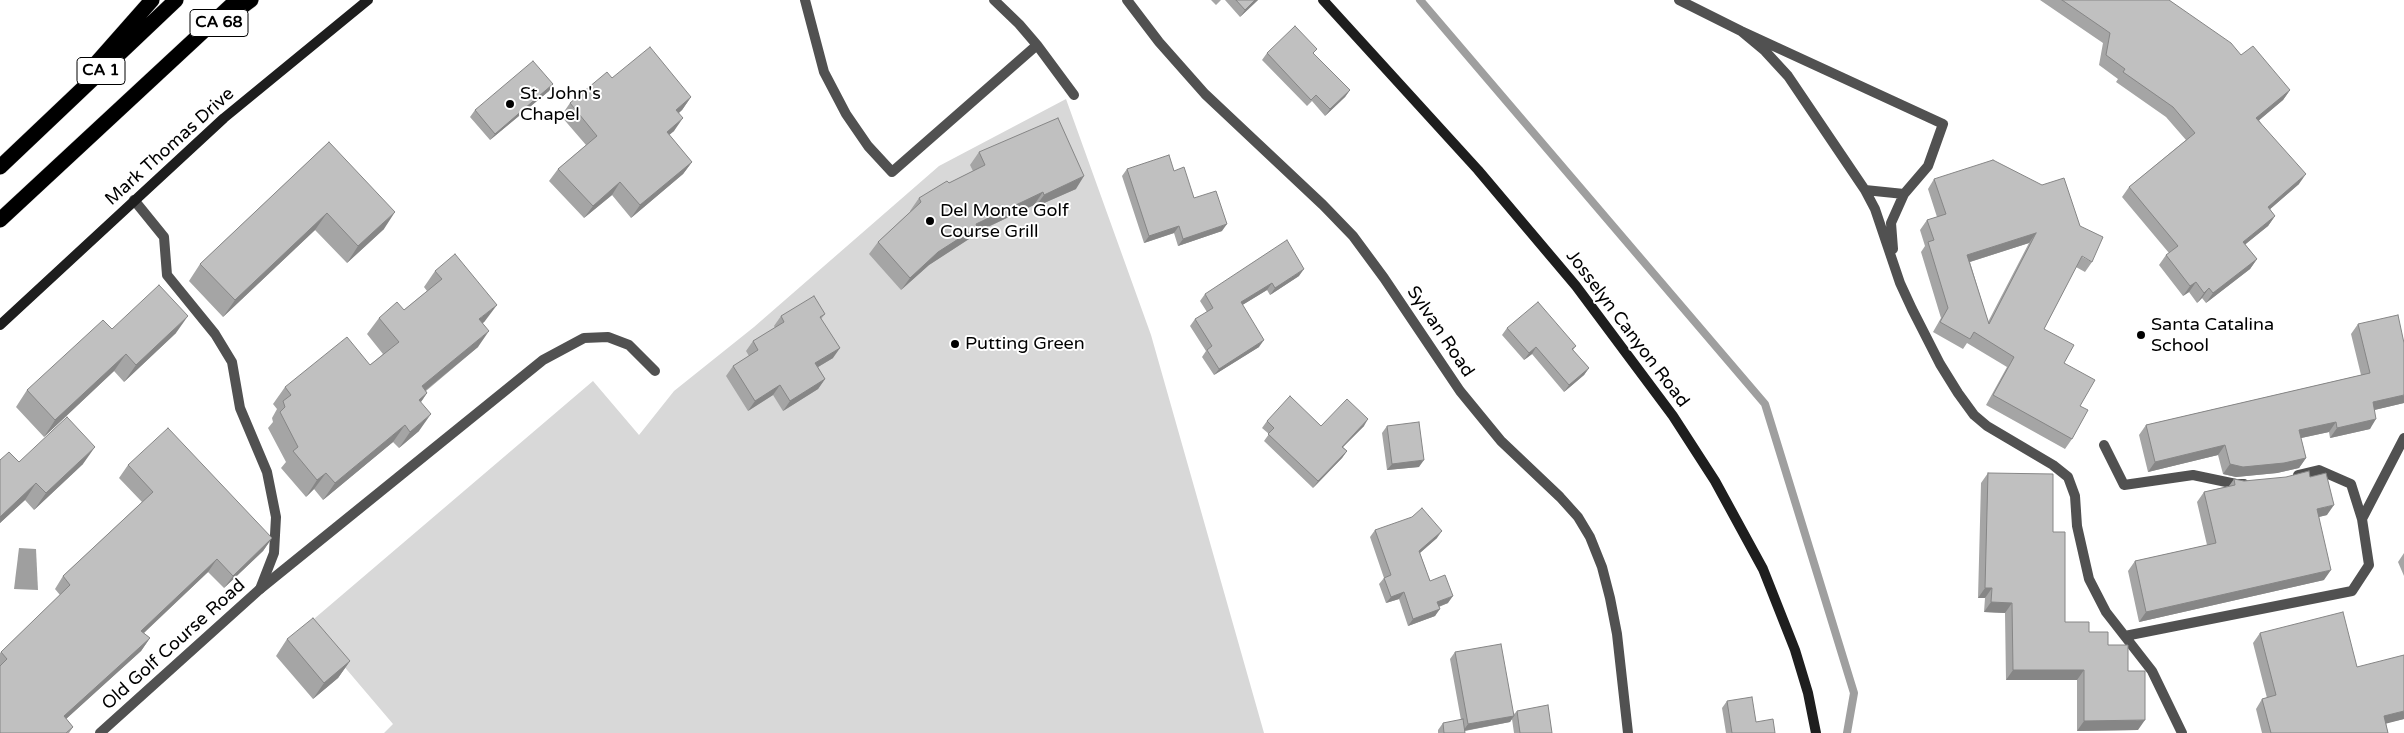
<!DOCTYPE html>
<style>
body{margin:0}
canvas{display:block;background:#fff}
</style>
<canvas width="2404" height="733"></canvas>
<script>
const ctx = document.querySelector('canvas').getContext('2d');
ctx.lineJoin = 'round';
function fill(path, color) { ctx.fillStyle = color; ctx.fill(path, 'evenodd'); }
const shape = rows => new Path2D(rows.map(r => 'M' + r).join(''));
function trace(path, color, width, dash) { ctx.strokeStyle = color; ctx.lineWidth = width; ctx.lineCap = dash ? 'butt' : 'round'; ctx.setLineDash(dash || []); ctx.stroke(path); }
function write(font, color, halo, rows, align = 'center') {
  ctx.font = font + ' "Varela Round",sans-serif'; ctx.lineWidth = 4; ctx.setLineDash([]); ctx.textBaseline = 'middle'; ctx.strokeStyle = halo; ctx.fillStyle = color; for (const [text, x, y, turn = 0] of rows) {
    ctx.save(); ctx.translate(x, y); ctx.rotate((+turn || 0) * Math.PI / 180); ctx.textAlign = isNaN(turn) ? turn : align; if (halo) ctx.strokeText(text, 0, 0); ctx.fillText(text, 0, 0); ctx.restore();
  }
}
fill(shape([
 [1066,99,1151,335,1264,733,384,733,393,724,308,624,593,381,639,435,674,391,754,327,939,166]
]), '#d8d8d8');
fill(shape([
 [19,548,36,549,38,590,14,589]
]), '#9f9f9f');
trace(shape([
 [1420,0,1765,404,1854,693,1847,733]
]), '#9f9f9f', 8);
const highway = shape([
 [232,14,251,0],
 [92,68,152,0],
 [0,167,176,0],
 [0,220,237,0]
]);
trace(highway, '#dbdbdb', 16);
trace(shape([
 [805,0,824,72,846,114,868,146,892,172,1037,45,1019,24,994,0],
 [1679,0,1741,31,1943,124,1928,166,1904,194,1891,223,1893,249],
 [1741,31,1765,51,1788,76,1865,190,1875,209,1900,283,1912,309,1940,364,1958,393,1974,415,1987,426,2053,465,2068,477,2075,496,2077,526,2089,579,2106,612,2152,671,2182,733],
 [1037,45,1074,95],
 [1865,190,1904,194],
 [2104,445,2124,485,2193,475,2236,484,2244,484],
 [2362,519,2404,438],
 [260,589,543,360,584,338,608,337,629,345,655,371],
 [2125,636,2352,591,2369,565,2362,519,2351,484,2319,470,2298,475]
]), '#515151', 10);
trace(shape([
 [1127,0,1159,42,1205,94,1323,205,1353,236,1384,278,1460,391,1501,441,1560,497,1578,517,1590,537,1602,567,1610,598,1617,634,1628,733],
 [100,733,260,589,274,553,276,517,267,472,240,408,232,362,215,334,167,275,164,237,134,200]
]), '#515151', 10);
trace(shape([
 [1323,0,1478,170,1576,286,1673,416,1715,481,1763,569,1795,650,1808,693,1816,733],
 [0,325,224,118,368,0]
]), '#1e1e1e', 10);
trace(highway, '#000', 15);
fill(shape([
 [1211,0,1221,0,1216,5],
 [1225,0,1258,0,1240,17],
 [2040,0,2169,0,2241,55,2290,90,2283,100,2259,120,2299,184,2270,209,2275,216,2268,226,2245,244,2257,259,2250,269,2206,303,2202,298,2197,303,2189,292,2183,296,2159,265,2166,255,2169,253,2122,197,2129,187,2186,140,2166,117,2116,82,2118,79,2099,65,2103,43],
 [1267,53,1314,54,1350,90,1345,97,1325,116,1312,101,1307,106,1262,60],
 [612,78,691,97,682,110,679,113,674,131,669,135,692,162,683,174,631,218,612,195,584,218,549,181,558,169,586,145,561,116,570,103],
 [553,84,549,91,490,140,470,117,475,110],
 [329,142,384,229,347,263,315,230,223,317,189,281,200,264],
 [979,152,1076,189,1035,207,1034,205,971,235,969,239,929,265,901,290,869,254,878,242,910,212,910,211,919,198,973,171,970,165],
 [1127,169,1174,171,1194,198,1222,231,1178,246,1174,233,1144,243,1122,176],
 [1934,179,2092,262,2085,272,2076,267,2044,329,2064,363,2080,406,2072,439,2065,449,1986,405,2007,367,1967,343,1963,349,1933,332,1941,318,1921,252,1925,246,1920,230,1927,220,1937,217,1928,189],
 [2029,243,1988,322,1970,262],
 [435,271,485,321,483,323,478,347,426,391,427,393,421,402,419,431,399,448,393,442,323,500,314,489,306,497,281,468,286,462,268,428,273,422,272,418,277,409,273,404,285,387,370,365,383,354,367,334,379,318,404,310,427,291,424,287],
 [1299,276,1270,295,1267,290,1242,305,1259,347,1214,375,1202,357,1206,351,1190,326,1195,319,1207,312,1200,301,1205,294],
 [825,314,821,319,833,358,818,367,825,379,818,389,783,411,773,395,748,411,726,376,733,366,749,356,746,351,753,341,775,328,774,326,781,316],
 [2358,324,2404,403,2374,410,2370,429,2330,438,2329,432,2301,438,2306,458,2299,468,2277,473,2236,477,2223,474,2218,455,2148,472,2139,435,2146,425,2361,375,2351,334],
 [1507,328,1576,346,1573,350,1589,368,1584,375,1564,392,1532,354,1524,360,1502,335],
 [112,329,176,333,124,382,114,371,44,437,16,407,27,390],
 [1267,421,1321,426,1364,426,1343,447,1347,451,1342,458,1313,488,1264,441,1269,434,1262,428],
 [1387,426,1419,467,1387,470,1382,433],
 [0,460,19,462,83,464,34,510,25,500,0,523],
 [128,465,272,538,263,551,224,588,208,572,144,633,150,638,141,651,66,719,73,727,69,733,0,733,0,653,60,595,55,589,63,576,142,502,119,478],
 [1988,473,2053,532,2065,622,2089,632,2128,671,2138,730,2077,731,2077,680,2006,680,2005,613,1984,612,1985,598,1978,598,1981,483],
 [2310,477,2327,515,2319,517,2324,580,2139,622,2128,571,2135,561,2207,545,2197,502,2204,492,2229,486,2234,479,2244,481],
 [1375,530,1437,538,1420,553,1430,581,1448,603,1439,607,1435,616,1408,626,1399,599,1386,603,1379,584,1384,578,1370,537],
 [2404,553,2404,576,2398,562],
 [2260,633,2357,667,2404,719,2386,723,2388,733,2262,733,2256,709,2262,699,2267,698,2253,643],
 [287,639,350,661,338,678,313,699,276,656],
 [1455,652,1514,714,1517,711,1552,733,1514,733,1512,719,1510,722,1465,731,1465,733,1438,733,1438,730,1443,723,1461,720,1450,659],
 [1727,701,1756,722,1775,733,1726,733,1722,708]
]), '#a5a5a5');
fill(shape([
 [1255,0,1258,0,1240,17,1245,10],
 [553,84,549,91,490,140,495,134],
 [1350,90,1345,97,1325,116,1330,109],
 [2290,90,2283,100,2250,128,2256,118],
 [691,97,682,110,667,122,676,110],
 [683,118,674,131,658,144,667,132],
 [692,162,683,174,631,218,640,205],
 [2306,174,2299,184,2261,217,2268,207],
 [1084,176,1076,189,1035,207,1044,195],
 [620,182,612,195,584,218,593,206],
 [1043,192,1034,205,971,235,969,239,929,265,901,290,910,278,938,252,976,224],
 [395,212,384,229,347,263,358,246],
 [327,213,315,230,223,317,235,300],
 [2275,216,2268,226,2236,252,2243,242],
 [1227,224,1222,231,1178,246,1183,239],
 [1179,226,1174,233,1144,243,1149,236],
 [2036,233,2029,243,1960,265,1967,255],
 [2257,259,2250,269,2206,303,2213,293],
 [1304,269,1299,276,1270,295,1275,288],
 [2196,282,2189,292,2183,296,2190,286],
 [1272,283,1267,290,1236,309,1241,302],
 [2209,288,2202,298,2197,303,2204,293],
 [497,305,485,321,468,336,479,319],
 [188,316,176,333,124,382,136,365],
 [489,331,478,347,410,403,422,386],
 [1264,340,1259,347,1214,375,1219,369],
 [1536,347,1532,354,1524,360,1529,353],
 [840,348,833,358,808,373,815,363],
 [126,354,114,371,44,437,55,420],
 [1589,368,1584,375,1564,392,1569,385],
 [825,379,818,389,783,411,790,401],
 [780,385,773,395,748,411,755,401],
 [427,393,416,409,419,400],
 [2404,395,2404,403,2366,412,2373,402],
 [431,414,419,431,399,448,410,432],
 [1368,419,1364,426,1337,453,1342,447],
 [2376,419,2370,429,2330,438,2337,428],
 [2336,422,2329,432,2292,440,2299,430],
 [405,425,393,442,323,500,335,483],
 [2225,445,2218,455,2148,472,2155,462],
 [95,447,83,464,34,510,46,493],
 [1347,451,1342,458,1313,488,1318,481],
 [2306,458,2299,468,2277,473,2236,477,2223,474,2230,464],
 [1424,460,1419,467,1387,470,1392,464],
 [326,473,314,489,306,497,317,480],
 [36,483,25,500,0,523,0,517],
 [2334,505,2327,515,2310,519,2317,509],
 [1442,531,1437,538,1414,558,1419,551],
 [272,538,263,551,224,588,233,576],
 [217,559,208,572,132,644,141,631],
 [2331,570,2324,580,2139,622,2146,612],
 [1985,588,1992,588,1985,598,1978,598],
 [1404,592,1399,599,1386,603,1391,597],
 [1453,596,1448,603,1432,609,1437,602],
 [1991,602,2012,603,2005,613,1984,612],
 [1440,609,1435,616,1408,626,1413,619],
 [150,638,141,651,55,729,64,716],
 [350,661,338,678,313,699,324,683],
 [2013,670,2084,670,2077,680,2006,680],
 [2404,711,2404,719,2377,726,2384,716],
 [1514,716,1510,722,1463,731,1468,724],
 [2145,720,2138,730,2077,731,2084,721]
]), '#868686');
const building = shape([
 [1236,0,1255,0,1245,10,1236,0],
 [2062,0,2169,0,2231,43,2241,55,2253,46,2290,90,2256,118,2306,174,2268,207,2275,216,2243,242,2257,259,2213,293,2209,288,2204,293,2196,282,2190,286,2166,255,2178,246,2129,187,2195,133,2173,107,2123,72,2125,69,2106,55,2110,33,2062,0],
 [1295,26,1317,49,1313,53,1350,90,1330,109,1316,95,1311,100,1267,53,1295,26],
 [650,47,691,97,676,110,683,118,667,132,692,162,640,205,620,182,593,206,558,169,597,136,570,103,607,72,612,78,650,47],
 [533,61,553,84,495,134,475,110,533,61],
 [1058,118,1084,176,1044,195,1043,192,976,224,977,227,938,252,910,278,878,242,921,202,919,198,947,181,949,183,985,165,979,152,1058,118],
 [329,142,395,212,358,246,327,213,235,300,200,264,329,142],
 [1169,155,1174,171,1184,167,1194,198,1216,191,1227,224,1183,239,1179,226,1149,236,1127,169,1169,155],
 [1993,160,2042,185,2064,178,2080,226,2103,237,2092,262,2082,256,2044,329,2074,345,2064,363,2095,380,2080,406,2088,410,2072,439,1993,395,2014,357,1974,332,1970,339,1940,322,1948,308,1928,242,1934,240,1927,220,1946,214,1934,179,1993,160],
 [2036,233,1989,324,1967,255,2036,233],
 [1287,240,1304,269,1275,288,1272,283,1241,302,1264,340,1219,369,1207,350,1212,346,1195,319,1213,308,1205,294,1287,240],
 [455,254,497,305,479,319,489,331,422,386,427,393,419,400,431,414,410,432,405,425,335,483,326,473,317,480,293,451,298,447,280,412,285,407,283,401,291,395,285,387,347,337,370,365,399,342,379,318,397,302,404,310,442,279,435,271,455,254],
 [159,285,188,316,136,365,126,354,55,420,27,390,103,320,112,329,159,285],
 [814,296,825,314,820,317,840,348,815,363,825,379,790,401,780,385,755,401,733,366,758,350,753,341,784,322,781,316,814,296],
 [1538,302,1576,346,1572,349,1589,368,1569,385,1536,347,1529,353,1507,328,1538,302],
 [2398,315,2404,343,2404,395,2373,402,2376,419,2337,428,2336,422,2299,430,2306,458,2284,463,2243,467,2230,464,2225,445,2155,462,2146,425,2370,373,2358,324,2398,315],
 [1290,396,1321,426,1347,399,1368,419,1342,447,1347,451,1318,481,1268,434,1274,428,1267,421,1290,396],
 [67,417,95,447,46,493,36,483,0,517,0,460,9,452,19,462,67,417],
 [1419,422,1424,460,1392,464,1387,426,1419,422],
 [168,428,272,538,233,576,217,559,141,631,150,638,64,716,73,727,66,733,0,733,0,666,7,659,1,652,70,585,63,576,153,492,128,465,168,428],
 [2309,471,2310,477,2326,473,2334,505,2317,509,2331,570,2146,612,2135,561,2216,543,2204,492,2235,485,2234,479,2244,481,2286,477,2309,471],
 [1988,473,2053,474,2053,532,2065,532,2065,622,2089,622,2089,632,2108,632,2108,645,2128,645,2128,671,2145,671,2145,720,2084,721,2084,670,2013,670,2012,603,1991,602,1992,588,1985,588,1988,473],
 [1422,508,1442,531,1419,551,1430,581,1445,575,1453,596,1437,602,1440,609,1413,619,1404,592,1391,597,1384,578,1391,575,1375,530,1412,517,1422,508],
 [2343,612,2357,667,2404,655,2404,711,2384,716,2388,733,2271,733,2262,699,2276,695,2260,633,2343,612],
 [313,618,350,661,324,683,287,639,313,618],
 [1501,644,1514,716,1468,724,1455,652,1501,644],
 [1752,697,1756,722,1773,719,1775,733,1732,733,1727,701,1752,697],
 [1548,705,1552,733,1520,733,1517,711,1548,705],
 [1463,719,1465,733,1444,733,1443,723,1463,719]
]);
fill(building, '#c0c0c0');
trace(building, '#868686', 1);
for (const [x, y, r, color] of [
 [510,104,5,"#000"],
 [930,221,5,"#000"],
 [2141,335,5,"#000"],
 [955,344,5,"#000"]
]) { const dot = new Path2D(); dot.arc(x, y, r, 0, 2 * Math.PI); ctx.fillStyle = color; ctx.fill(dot); trace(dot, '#fff', 2); }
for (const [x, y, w] of [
 [219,23,58],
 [101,71,48]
]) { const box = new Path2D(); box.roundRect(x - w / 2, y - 13.5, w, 27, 4); ctx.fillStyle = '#fff'; ctx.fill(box); trace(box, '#000', 1); }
write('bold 16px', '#000', null, [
 ["CA 68",219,23],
 ["CA 1",101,71]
]);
write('18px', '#000', '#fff', [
 ["St. John's",520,94],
 ["Chapel",520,115],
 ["Del Monte Golf",940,211],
 ["Course Grill",940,232],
 ["Santa Catalina",2151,325],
 ["School",2151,346],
 ["Putting Green",965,344]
], 'left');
write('18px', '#000', '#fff', [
 ["Mark Thomas Drive",170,147,-42],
 ["Josselyn Canyon Road",1627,329,53],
 ["Sylvan Road",1440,332,56],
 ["Old Golf Course Road",174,645,-42]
]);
</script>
